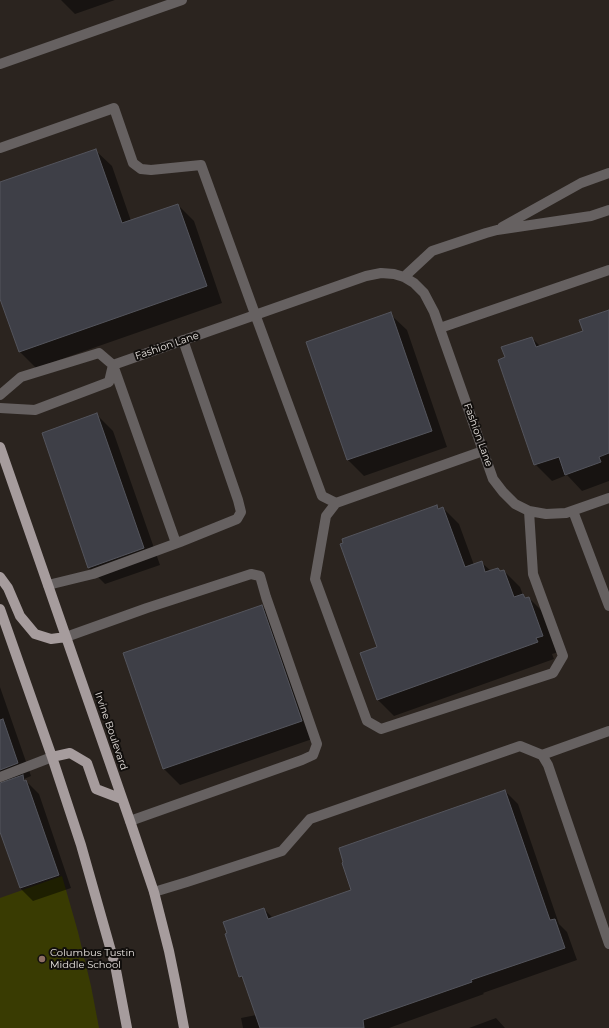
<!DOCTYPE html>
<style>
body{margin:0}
canvas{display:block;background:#2b241f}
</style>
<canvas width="609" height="1028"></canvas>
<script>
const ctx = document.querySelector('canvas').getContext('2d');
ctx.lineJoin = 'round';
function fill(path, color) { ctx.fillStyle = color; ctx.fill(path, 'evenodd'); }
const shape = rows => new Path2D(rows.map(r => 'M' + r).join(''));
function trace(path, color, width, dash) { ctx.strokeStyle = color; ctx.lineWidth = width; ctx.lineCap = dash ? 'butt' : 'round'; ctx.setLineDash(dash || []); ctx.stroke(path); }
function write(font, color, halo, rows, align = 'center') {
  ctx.font = font + ' Montserrat,sans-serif'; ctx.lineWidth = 4; ctx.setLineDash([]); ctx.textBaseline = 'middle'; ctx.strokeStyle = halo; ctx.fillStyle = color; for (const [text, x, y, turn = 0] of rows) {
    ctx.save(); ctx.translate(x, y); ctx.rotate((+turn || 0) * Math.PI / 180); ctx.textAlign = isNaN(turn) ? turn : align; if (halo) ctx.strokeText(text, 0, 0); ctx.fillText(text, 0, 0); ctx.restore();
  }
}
fill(shape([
 [62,876,78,932,91,986,99,1028,0,1028,0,898]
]), '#393b02');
fill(shape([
 [61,0,115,0,75,14],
 [95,150,112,166,131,221,178,205,194,221,222,303,36,368,20,352,0,296,0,183],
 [609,311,609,481,582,491,567,475,552,481,535,464,506,358,532,338,541,347,584,332],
 [390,314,407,330,447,447,364,476,348,460,307,343],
 [97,415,113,431,160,565,105,584,89,568,43,434],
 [437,506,440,509,443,508,459,524,474,565,481,562,491,571,498,569,501,572,504,571,520,587,523,595,527,599,529,598,545,614,559,652,552,654,554,659,394,716,378,700,361,654,378,648],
 [262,606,278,623,318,737,180,785,164,769],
 [0,687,31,776,24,779,39,794,71,888,33,901,20,888,0,829],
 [505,791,518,804,559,924,567,932,577,960,483,993,484,994,389,1028,243,1028,241,1018,256,1015,244,980,240,976,264,909,273,918,353,891],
 [496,1018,505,1028,469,1028]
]), '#0007');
const building = shape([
 [96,149,122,223,178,204,207,286,19,352,0,299,0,182,96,149],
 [609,310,609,453,599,457,601,462,565,475,559,457,534,465,498,360,505,357,501,347,532,337,536,347,583,331,579,320,609,310],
 [391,312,432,431,347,460,306,342,391,312],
 [97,413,144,548,88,568,42,433,97,413],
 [437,505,438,509,443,507,465,567,482,561,485,572,498,568,500,571,504,570,514,597,523,594,525,598,529,597,543,636,536,638,538,642,377,700,360,653,377,647,340,544,343,543,342,539,437,505],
 [262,605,302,721,163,769,123,653,262,605],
 [3,719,18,763,0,770,0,720,3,719],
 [23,775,24,781,26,780,59,875,20,888,0,832,0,783,23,775],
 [505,790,550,920,555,919,565,948,471,980,472,982,363,1020,364,1028,260,1028,242,976,239,977,225,934,227,933,223,922,264,908,268,919,351,890,342,863,343,862,339,848,505,790]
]);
fill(building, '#3e3f47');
trace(building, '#53545c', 1);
trace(shape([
 [0,64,182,0],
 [0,148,114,108,133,163,141,169,151,170,201,165,255,314,322,496,336,503],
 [502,227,581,183,609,173],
 [404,277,432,251,486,233,497,230,591,216,609,210],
 [440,328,609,270],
 [113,365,366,276,381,273,394,274,404,277,414,283,424,293,434,312,493,479,503,492,515,504,529,511,546,514,566,513,609,498],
 [113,365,176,543],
 [0,395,21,377,99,353,113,365],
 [0,408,35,410,109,382,113,365],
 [483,451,336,503,326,516,315,579,367,721,381,729,553,673,563,656,533,574,529,511],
 [573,511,609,606],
 [48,585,93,574,180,542,237,519,241,512,238,500,183,340],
 [66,637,147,608,251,574,260,576,266,597,317,744,313,755,302,760,130,821],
 [542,755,609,731],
 [0,777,52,757],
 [154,892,187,882,282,851,310,819,520,746,542,755,548,765,609,944]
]), '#666161', 10);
trace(shape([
 [0,447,130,821,154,892,169,951,176,985,184,1028],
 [0,577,8,588,20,616,35,634,51,639,66,637],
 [0,609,52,757,81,845,115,965,127,1028],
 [52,757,70,753,87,763,96,789,122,799]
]), '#a69c9d', 10);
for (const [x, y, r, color] of [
 [42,959,4,"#8d6e63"]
]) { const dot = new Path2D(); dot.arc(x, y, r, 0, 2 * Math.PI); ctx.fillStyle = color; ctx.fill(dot); trace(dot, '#110e0c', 1.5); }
write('10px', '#e9e4e0', '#110e0c', [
 ["Fashion Lane",167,346,-19],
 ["Fashion Lane",478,435,70],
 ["Irvine Boulevard",111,731,71]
]);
write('10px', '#e9e4e0', '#110e0c', [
 ["Columbus Tustin",50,953],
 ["Middle School",50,965]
], 'left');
</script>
